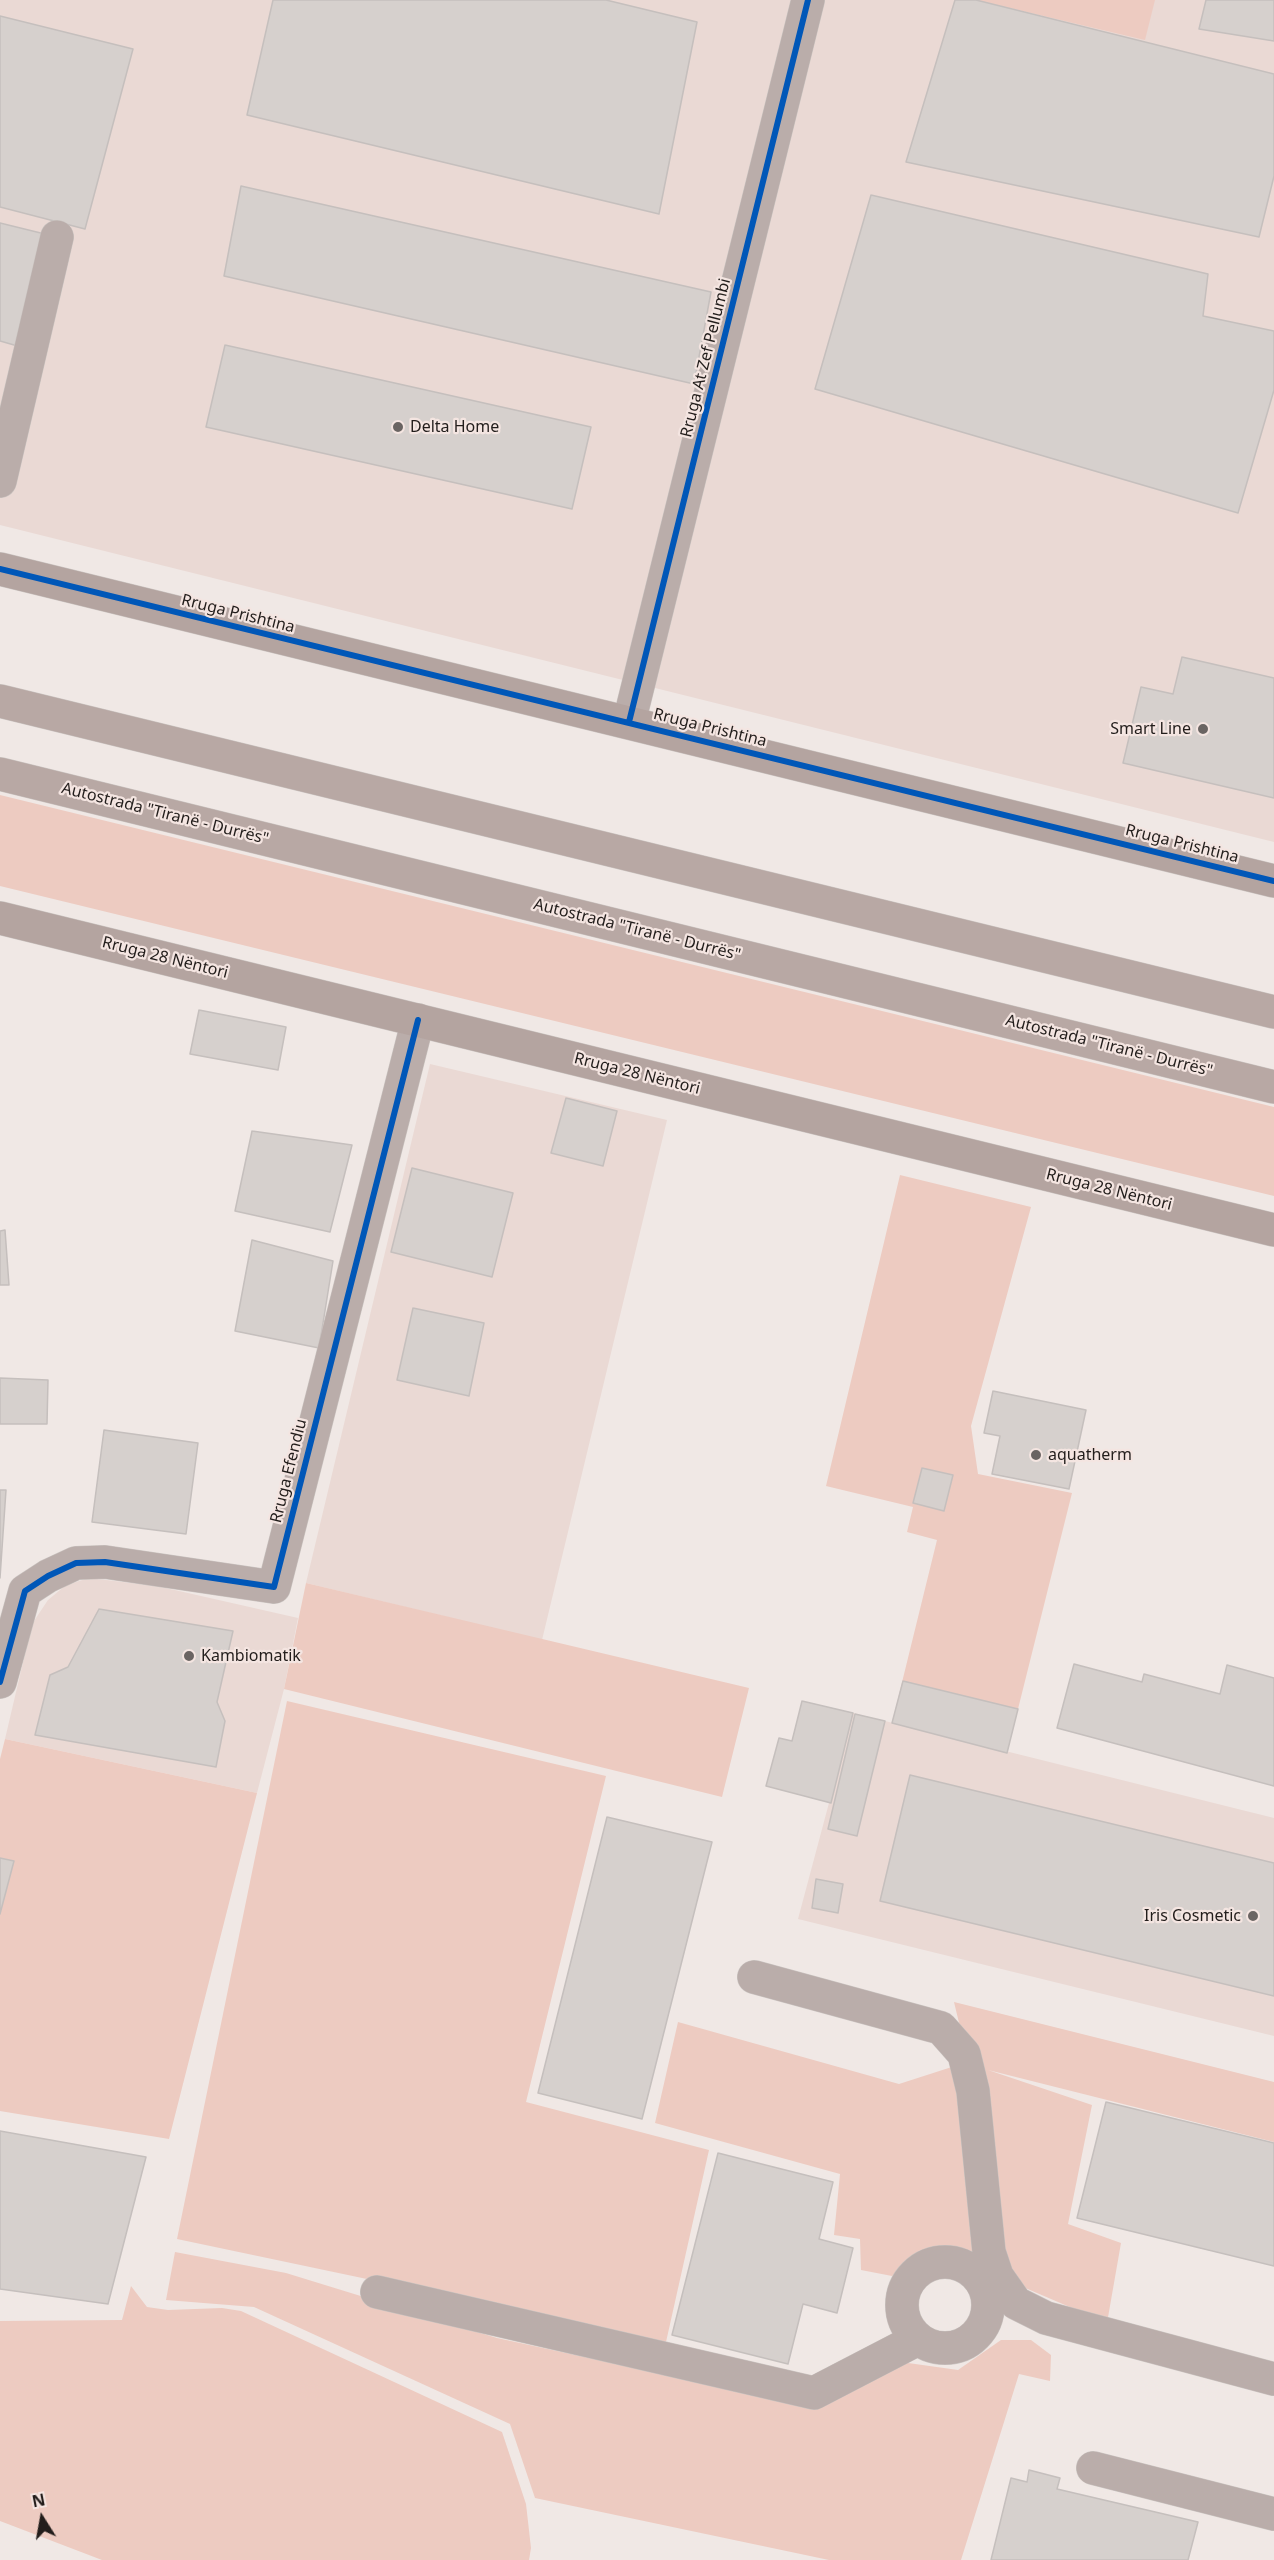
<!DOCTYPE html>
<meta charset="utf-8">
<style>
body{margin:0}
#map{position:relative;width:1274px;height:2560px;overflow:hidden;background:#f0e8e5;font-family:"Noto Sans",sans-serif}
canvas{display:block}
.north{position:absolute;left:12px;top:2488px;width:60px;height:60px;-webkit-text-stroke:4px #f4e5e1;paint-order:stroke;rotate:349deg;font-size:16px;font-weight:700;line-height:24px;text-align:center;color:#221d1b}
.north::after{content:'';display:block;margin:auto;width:21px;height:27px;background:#221d1b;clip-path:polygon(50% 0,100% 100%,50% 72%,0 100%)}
</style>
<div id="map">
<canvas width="1274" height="2560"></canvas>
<div class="north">N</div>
</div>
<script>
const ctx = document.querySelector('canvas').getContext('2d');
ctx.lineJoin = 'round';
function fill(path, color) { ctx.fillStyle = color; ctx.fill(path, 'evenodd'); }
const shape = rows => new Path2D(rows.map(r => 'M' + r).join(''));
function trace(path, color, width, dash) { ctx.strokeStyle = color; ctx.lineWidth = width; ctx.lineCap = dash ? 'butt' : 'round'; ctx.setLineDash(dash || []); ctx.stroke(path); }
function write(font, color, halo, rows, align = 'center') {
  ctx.font = font + ' "Noto Sans",sans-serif'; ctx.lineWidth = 4.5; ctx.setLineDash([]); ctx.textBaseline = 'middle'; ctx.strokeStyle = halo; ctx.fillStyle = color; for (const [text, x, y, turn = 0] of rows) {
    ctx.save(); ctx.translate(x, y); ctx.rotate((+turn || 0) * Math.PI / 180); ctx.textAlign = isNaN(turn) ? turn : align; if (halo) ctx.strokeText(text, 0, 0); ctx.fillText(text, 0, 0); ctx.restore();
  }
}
fill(shape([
 [0,0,1274,0,1274,842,0,525],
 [430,1064,667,1120,542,1640,306,1583],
 [89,1578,157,1586,298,1618,284,1689,257,1793,5,1739,32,1624,48,1600,66,1585],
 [853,1713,1274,1818,1274,2036,798,1919]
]), '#ead9d4');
fill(shape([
 [976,0,1155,0,1145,40],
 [0,795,1274,1107,1274,1196,0,886],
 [900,1175,1031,1207,971,1426,978,1474,1072,1493,1007,1753,892,1723,937,1540,907,1532,913,1507,826,1486],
 [306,1583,749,1688,722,1797,284,1689],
 [287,1701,606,1776,526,2102,709,2150,666,2342,177,2239],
 [5,1739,257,1793,169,2139,0,2111,0,1759],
 [954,2002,1274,2082,1274,2142,988,2070,1092,2105,1068,2224,1121,2243,1107,2323,1016,2284,994,2231,960,2027],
 [678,2022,899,2084,958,2065,980,2260,936,2254,892,2276,861,2270,860,2239,834,2235,840,2174,655,2123],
 [175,2252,286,2273,497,2338,807,2405,901,2362,958,2370,1001,2340,1031,2340,1051,2355,1050,2381,1019,2374,961,2560,829,2560,535,2498,510,2424,254,2307,166,2300],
 [131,2286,147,2307,168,2310,222,2308,241,2311,502,2432,526,2504,531,2548,529,2560,102,2560,0,2521,0,2321,122,2320]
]), '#edcbc1');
const building = shape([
 [273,0,606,0,697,22,659,214,247,115,273,0],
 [955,0,976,0,1274,74,1274,176,1259,237,906,162,955,0],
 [1206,0,1274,0,1274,41,1199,29,1206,0],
 [0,16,133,49,85,229,0,207,0,16],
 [241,186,711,292,694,384,224,276,241,186],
 [871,195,1208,274,1203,316,1274,331,1274,390,1238,513,815,389,871,195],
 [0,223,57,237,21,347,0,341,0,223],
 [225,345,591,427,572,509,206,427,225,345],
 [1182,657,1274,678,1274,798,1123,763,1141,687,1173,694,1182,657],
 [199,1010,286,1027,278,1070,190,1054,199,1010],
 [566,1098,617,1111,603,1166,551,1153,566,1098],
 [252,1131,352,1145,330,1232,235,1211,252,1131],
 [412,1168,513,1193,492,1277,391,1252,412,1168],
 [5,1230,9,1285,0,1285,0,1231,5,1230],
 [252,1240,333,1261,319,1348,235,1331,252,1240],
 [413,1308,484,1323,469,1396,397,1380,413,1308],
 [0,1378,48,1380,47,1424,0,1424,0,1378],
 [993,1391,1086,1410,1069,1489,992,1474,1000,1436,984,1433,993,1391],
 [104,1430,198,1443,186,1534,92,1522,104,1430],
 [922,1468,953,1475,944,1511,913,1503,922,1468],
 [0,1490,6,1490,0,1578,0,1490],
 [99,1609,233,1631,217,1702,225,1721,216,1767,35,1735,50,1675,68,1667,99,1609],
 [1074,1664,1142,1682,1144,1674,1220,1694,1227,1665,1274,1678,1274,1786,1057,1728,1074,1664],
 [903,1681,1018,1709,1007,1753,892,1723,903,1681],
 [802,1701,853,1713,831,1803,766,1786,779,1738,792,1741,802,1701],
 [855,1714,885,1721,857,1836,828,1829,855,1714],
 [910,1775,1274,1863,1274,1996,880,1901,910,1775],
 [607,1817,712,1842,642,2119,538,2093,607,1817],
 [0,1858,14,1861,0,1914,0,1858],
 [816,1879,843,1884,838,1913,812,1908,816,1879],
 [1106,2102,1274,2143,1274,2266,1077,2218,1106,2102],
 [0,2131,146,2157,108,2304,0,2289,0,2131],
 [718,2153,833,2182,819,2239,853,2248,837,2313,803,2304,788,2364,672,2335,718,2153],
 [1029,2470,1060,2478,1057,2489,1198,2522,1188,2560,991,2560,1011,2478,1027,2482,1029,2470]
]);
fill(building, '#d6d0cd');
trace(building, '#c5bfbd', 1.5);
const minor = shape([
 [0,481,57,237],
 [629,722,808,0],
 [0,1682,25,1591,48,1576,76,1563,105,1562,274,1587,418,1020],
 [754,1977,941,2028,964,2054,973,2091,989,2252,997,2276,1016,2303,1046,2318,1274,2379],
 '902 2305a43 43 0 1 1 86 0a43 43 0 1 1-86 0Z',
 [377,2292,814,2393,918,2339],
 [1093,2468,1274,2514]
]);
const major = shape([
 [0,569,1274,881],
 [0,918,1274,1230]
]);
const highway = shape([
 [0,701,1274,1012],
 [0,774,1274,1087]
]);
trace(minor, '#cac4c1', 34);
trace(major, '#cac4c1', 34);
trace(highway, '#cac4c1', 34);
trace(minor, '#baadaa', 33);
trace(major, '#b4a4a0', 33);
trace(highway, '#b8a8a4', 33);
trace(shape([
 [0,569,1274,881],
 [629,722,808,0],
 [0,1682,25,1591,48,1576,76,1563,105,1562,274,1587,418,1020]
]), '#0057b8', 6);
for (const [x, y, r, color] of [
 [398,427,6,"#6a6462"],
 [1203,729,6,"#6a6462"],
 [1036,1455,6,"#6a6462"],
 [189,1656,6,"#6a6462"],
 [1253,1916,6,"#6a6462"]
]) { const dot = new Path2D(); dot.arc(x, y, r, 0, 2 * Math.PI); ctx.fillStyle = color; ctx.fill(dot); trace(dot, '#f4e5e1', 2); }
write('16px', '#221d1b', '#f4e5e1', [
 ["Rruga At Zef Pellumbi",706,358,-76],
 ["Rruga Prishtina",238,614,14],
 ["Rruga Prishtina",710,728,14],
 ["Autostrada \"Tiranë - Durrës\"",165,814,14],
 ["Rruga Prishtina",1182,844,14],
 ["Autostrada \"Tiranë - Durrës\"",637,930,14],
 ["Rruga 28 Nëntori",165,958,14],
 ["Autostrada \"Tiranë - Durrës\"",1109,1046,14],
 ["Rruga 28 Nëntori",637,1074,14],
 ["Rruga 28 Nëntori",1109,1190,14],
 ["Rruga Efendiu",289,1471,-76]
]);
write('16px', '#221d1b', '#f4e5e1', [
 ["Delta Home",410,427],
 ["Smart Line",1191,729,"right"],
 ["aquatherm",1048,1455],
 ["Kambiomatik",201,1656],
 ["Iris Cosmetic",1241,1916,"right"]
], 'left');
</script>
